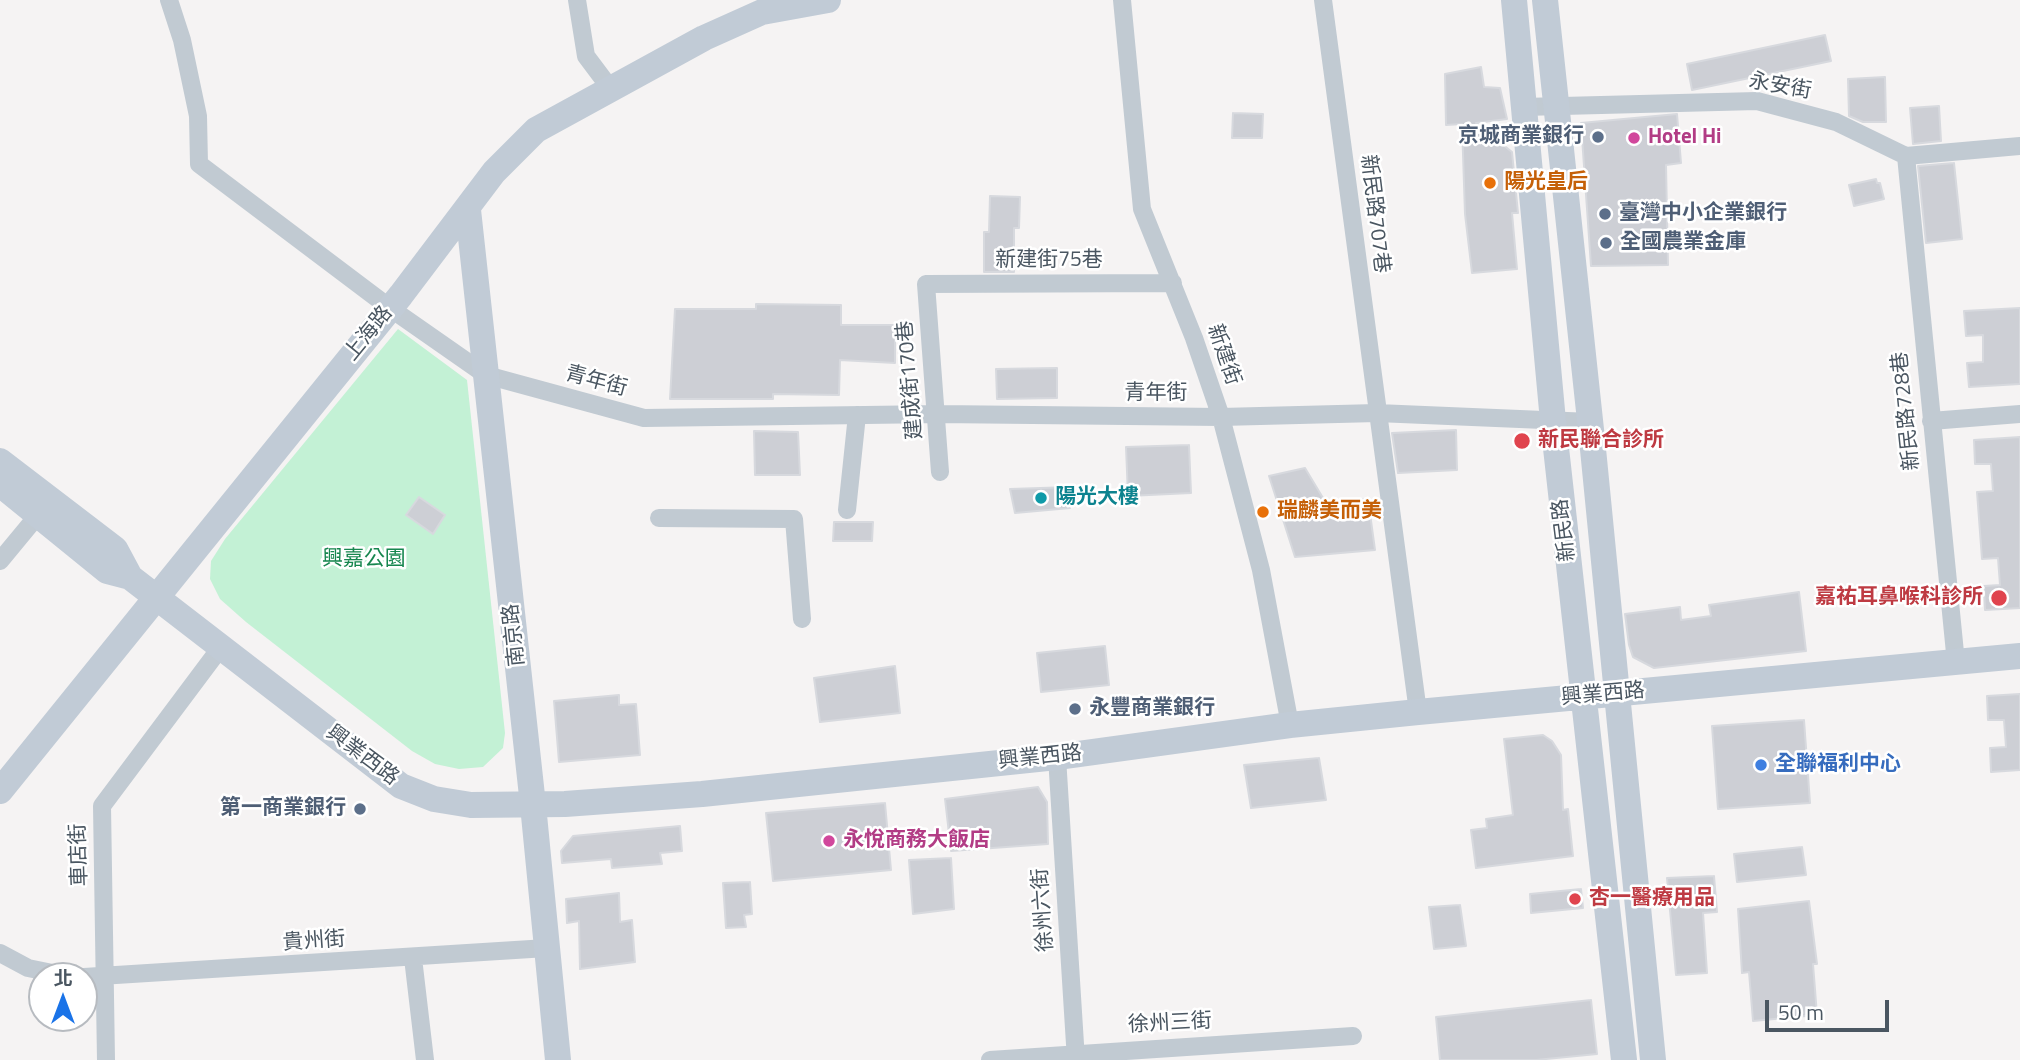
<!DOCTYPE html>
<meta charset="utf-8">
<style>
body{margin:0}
#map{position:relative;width:2020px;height:1060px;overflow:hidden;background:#f5f3f3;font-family:"Titillium Web","Noto Sans TC",sans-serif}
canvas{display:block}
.north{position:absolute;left:28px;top:962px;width:70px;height:70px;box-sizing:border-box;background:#fff;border:2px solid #b7bbc0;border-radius:50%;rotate:0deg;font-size:19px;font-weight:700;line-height:28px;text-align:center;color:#4a5661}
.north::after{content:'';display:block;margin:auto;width:24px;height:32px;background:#1a73e8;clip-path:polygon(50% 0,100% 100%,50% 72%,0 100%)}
.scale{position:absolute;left:1765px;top:1000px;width:124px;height:32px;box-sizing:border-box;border:4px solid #4a5661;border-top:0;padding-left:9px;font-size:21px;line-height:24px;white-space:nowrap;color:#4a5661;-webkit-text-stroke:5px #fff;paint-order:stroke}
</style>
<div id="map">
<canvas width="2020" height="1060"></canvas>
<div class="north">北</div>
<div class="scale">50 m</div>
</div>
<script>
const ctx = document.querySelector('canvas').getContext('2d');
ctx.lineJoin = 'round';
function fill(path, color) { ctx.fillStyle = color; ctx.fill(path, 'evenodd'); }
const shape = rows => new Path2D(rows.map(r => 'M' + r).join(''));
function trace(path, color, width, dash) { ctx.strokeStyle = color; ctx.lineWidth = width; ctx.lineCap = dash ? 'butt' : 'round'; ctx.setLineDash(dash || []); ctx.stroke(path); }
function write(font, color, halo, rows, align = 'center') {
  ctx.font = font + ' "Titillium Web","Noto Sans TC",sans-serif'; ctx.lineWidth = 5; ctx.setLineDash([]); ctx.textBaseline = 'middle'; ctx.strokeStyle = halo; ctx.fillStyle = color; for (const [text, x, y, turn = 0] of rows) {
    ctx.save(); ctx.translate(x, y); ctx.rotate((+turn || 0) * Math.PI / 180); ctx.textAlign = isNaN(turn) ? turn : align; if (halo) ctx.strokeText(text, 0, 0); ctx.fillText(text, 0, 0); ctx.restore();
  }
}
fill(shape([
 [398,329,467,380,505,733,503,748,483,767,459,769,435,764,412,751,246,622,220,599,210,579,211,561,225,539]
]), '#c3f1d5');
const building = shape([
 [1825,35,1831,61,1692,90,1687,64,1825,35],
 [1481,67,1484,87,1500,88,1507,119,1476,123,1512,152,1518,213,1512,213,1517,269,1472,273,1465,214,1462,124,1446,125,1445,74,1481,67],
 [1885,77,1886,122,1863,122,1849,116,1848,79,1885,77],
 [1939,106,1941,141,1913,144,1910,108,1939,106],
 [1233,113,1263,114,1262,138,1232,138,1233,113],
 [1677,114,1681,163,1666,165,1668,265,1591,266,1581,123,1677,114],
 [1954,163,1962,239,1926,243,1918,166,1954,163],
 [1876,179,1877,183,1880,183,1884,199,1854,206,1849,185,1876,179],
 [990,196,1020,197,1019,228,1014,228,1014,272,984,272,984,232,989,232,990,196],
 [756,304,841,305,841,325,895,325,895,363,840,360,839,395,773,394,773,399,670,399,675,309,756,309,756,304],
 [2020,308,2020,384,1969,387,1967,363,1983,362,1983,335,1966,336,1964,311,2020,308],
 [1057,368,1057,398,997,399,996,369,1057,368],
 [1456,430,1457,470,1398,473,1392,433,1456,430],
 [754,431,798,432,800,475,755,475,754,431],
 [2020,437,2020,608,1985,610,1984,586,2000,585,1998,558,1982,559,1977,492,1993,491,1991,464,1975,464,1974,440,2020,437],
 [1189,445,1191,493,1128,496,1126,447,1189,445],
 [1305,468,1326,503,1368,499,1375,550,1295,557,1269,476,1305,468],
 [1071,487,1070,508,1015,513,1010,489,1071,487],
 [419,497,445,515,433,534,406,515,419,497],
 [834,522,873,522,872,541,833,541,834,522],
 [1799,592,1806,651,1654,668,1633,657,1629,645,1625,614,1680,607,1681,620,1711,616,1709,605,1799,592],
 [1105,646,1109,685,1041,692,1037,653,1105,646],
 [895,666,900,713,820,722,814,678,895,666],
 [2020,694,2020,770,1991,772,1990,748,2006,747,2004,720,1988,720,1987,696,2020,694],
 [619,695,619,705,636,704,640,755,559,762,554,701,619,695],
 [1804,720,1810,803,1718,809,1712,726,1804,720],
 [1543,735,1552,741,1561,755,1563,810,1568,809,1573,856,1476,868,1471,830,1487,828,1486,819,1513,815,1504,739,1543,735],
 [1319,758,1326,800,1251,808,1244,765,1319,758],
 [1038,787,1047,802,1048,844,951,851,945,799,1038,787],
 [885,803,891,870,773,881,766,813,885,803],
 [680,826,682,851,660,853,662,864,612,868,611,859,562,863,561,851,573,836,680,826],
 [1802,847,1806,875,1737,882,1734,854,1802,847],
 [951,858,954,909,913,914,909,860,951,858],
 [1714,876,1717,912,1703,913,1707,973,1676,975,1667,878,1714,876],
 [750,882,752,914,744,915,746,927,726,928,723,883,750,882],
 [1581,889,1583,908,1531,913,1530,894,1581,889],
 [619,893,620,922,632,920,635,962,580,969,579,921,567,923,566,899,619,893],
 [1809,901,1817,964,1813,964,1817,1015,1753,1021,1749,972,1742,973,1738,909,1809,901],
 [1460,905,1466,946,1434,949,1429,907,1460,905],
 [1591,1000,1597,1054,1536,1060,1440,1060,1436,1017,1591,1000]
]);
fill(building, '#cdcfd5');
trace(building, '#d7d9de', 2);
trace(shape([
 [169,0,182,40,198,116,199,164,390,308,486,375,644,418,938,414,1221,417,1377,413,1591,422],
 [577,0,586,56,610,88],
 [1122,0,1142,209,1194,338,1221,417,1261,570,1290,725],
 [1323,0,1418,712],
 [1523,107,1757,101,1836,122,1906,156,2020,146],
 [1906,156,1956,663],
 [1931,421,2020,414],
 [940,472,926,284,1173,283],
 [847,510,857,415],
 [659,518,794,519,802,619],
 [0,561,38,515],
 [1057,757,1076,1060],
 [0,953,28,968,67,976],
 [413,958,425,1060],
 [84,977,547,948],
 [106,1060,102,806,221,647],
 [990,1060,1353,1036]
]), '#c1cad2', 18);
trace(shape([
 [1514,0,1553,421,1624,1060],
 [1545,0,1592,439,1653,1060],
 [468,210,533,805,558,1060],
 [0,461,115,549,130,577],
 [0,484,107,571,130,577,401,786,434,799,471,805,565,804,702,794,1057,757,1290,725,1418,712,2020,656],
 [0,791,401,295,494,172,536,130,704,38,762,12,828,0]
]), '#c1cbd6', 26);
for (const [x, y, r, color] of [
 [1598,137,7,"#5c6f8a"],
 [1634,138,7,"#d1479c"],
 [1490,183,7,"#e8710a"],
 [1605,214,7,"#5c6f8a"],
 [1606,243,7,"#5c6f8a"],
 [1522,441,9,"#e0444e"],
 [1041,498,7,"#0f9aa8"],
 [1263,512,7,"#e8710a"],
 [1999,598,9,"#e0444e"],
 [1075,709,7,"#5c6f8a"],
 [1761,765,7,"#3f7fe0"],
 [360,809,7,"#5c6f8a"],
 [829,841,7,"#d1479c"],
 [1575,899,7,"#e0444e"]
]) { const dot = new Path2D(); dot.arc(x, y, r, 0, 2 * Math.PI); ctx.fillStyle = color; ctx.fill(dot); trace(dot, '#fff', 2.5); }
write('21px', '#4a5661', '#fff', [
 ["永安街",1780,87,10],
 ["新民路707巷",1374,214,83],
 ["新建街75巷",1049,261],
 ["上海路",369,334,-51],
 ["新建街",1223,355,71],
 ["建成街170巷",911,380,-95],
 ["青年街",596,382,15],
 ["青年街",1156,394],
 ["新民路728巷",1907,411,-96],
 ["新民路",1565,530,-97],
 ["南京路",515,635,-96],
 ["興業西路",1603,695,-5],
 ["興業西路",362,756,37],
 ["興業西路",1040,758,-6],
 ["車店街",80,855,-92],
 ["徐州六街",1044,910,-94],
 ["貴州街",314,942,-4],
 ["徐州三街",1170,1024,-3]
]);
write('bold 21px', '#4e5e75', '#fff', [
 ["京城商業銀行",1584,137,"right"],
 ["臺灣中小企業銀行",1619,214],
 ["全國農業金庫",1620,243],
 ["永豐商業銀行",1089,709],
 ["第一商業銀行",346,809,"right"]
], 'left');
write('bold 21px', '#b23c85', '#fff', [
 ["Hotel Hi",1648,138],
 ["永悅商務大飯店",843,841]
], 'left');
write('bold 21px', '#c56008', '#fff', [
 ["陽光皇后",1504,183],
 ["瑞麟美而美",1277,512]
], 'left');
write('bold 21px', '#be3a42', '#fff', [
 ["新民聯合診所",1538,441],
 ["嘉祐耳鼻喉科診所",1983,598,"right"],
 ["杏一醫療用品",1589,899]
], 'left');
write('bold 21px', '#0d838f', '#fff', [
 ["陽光大樓",1055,498]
], 'left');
write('21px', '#17864f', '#fff', [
 ["興嘉公園",364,560]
]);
write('bold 21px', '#366cbe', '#fff', [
 ["全聯福利中心",1775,765]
], 'left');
</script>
